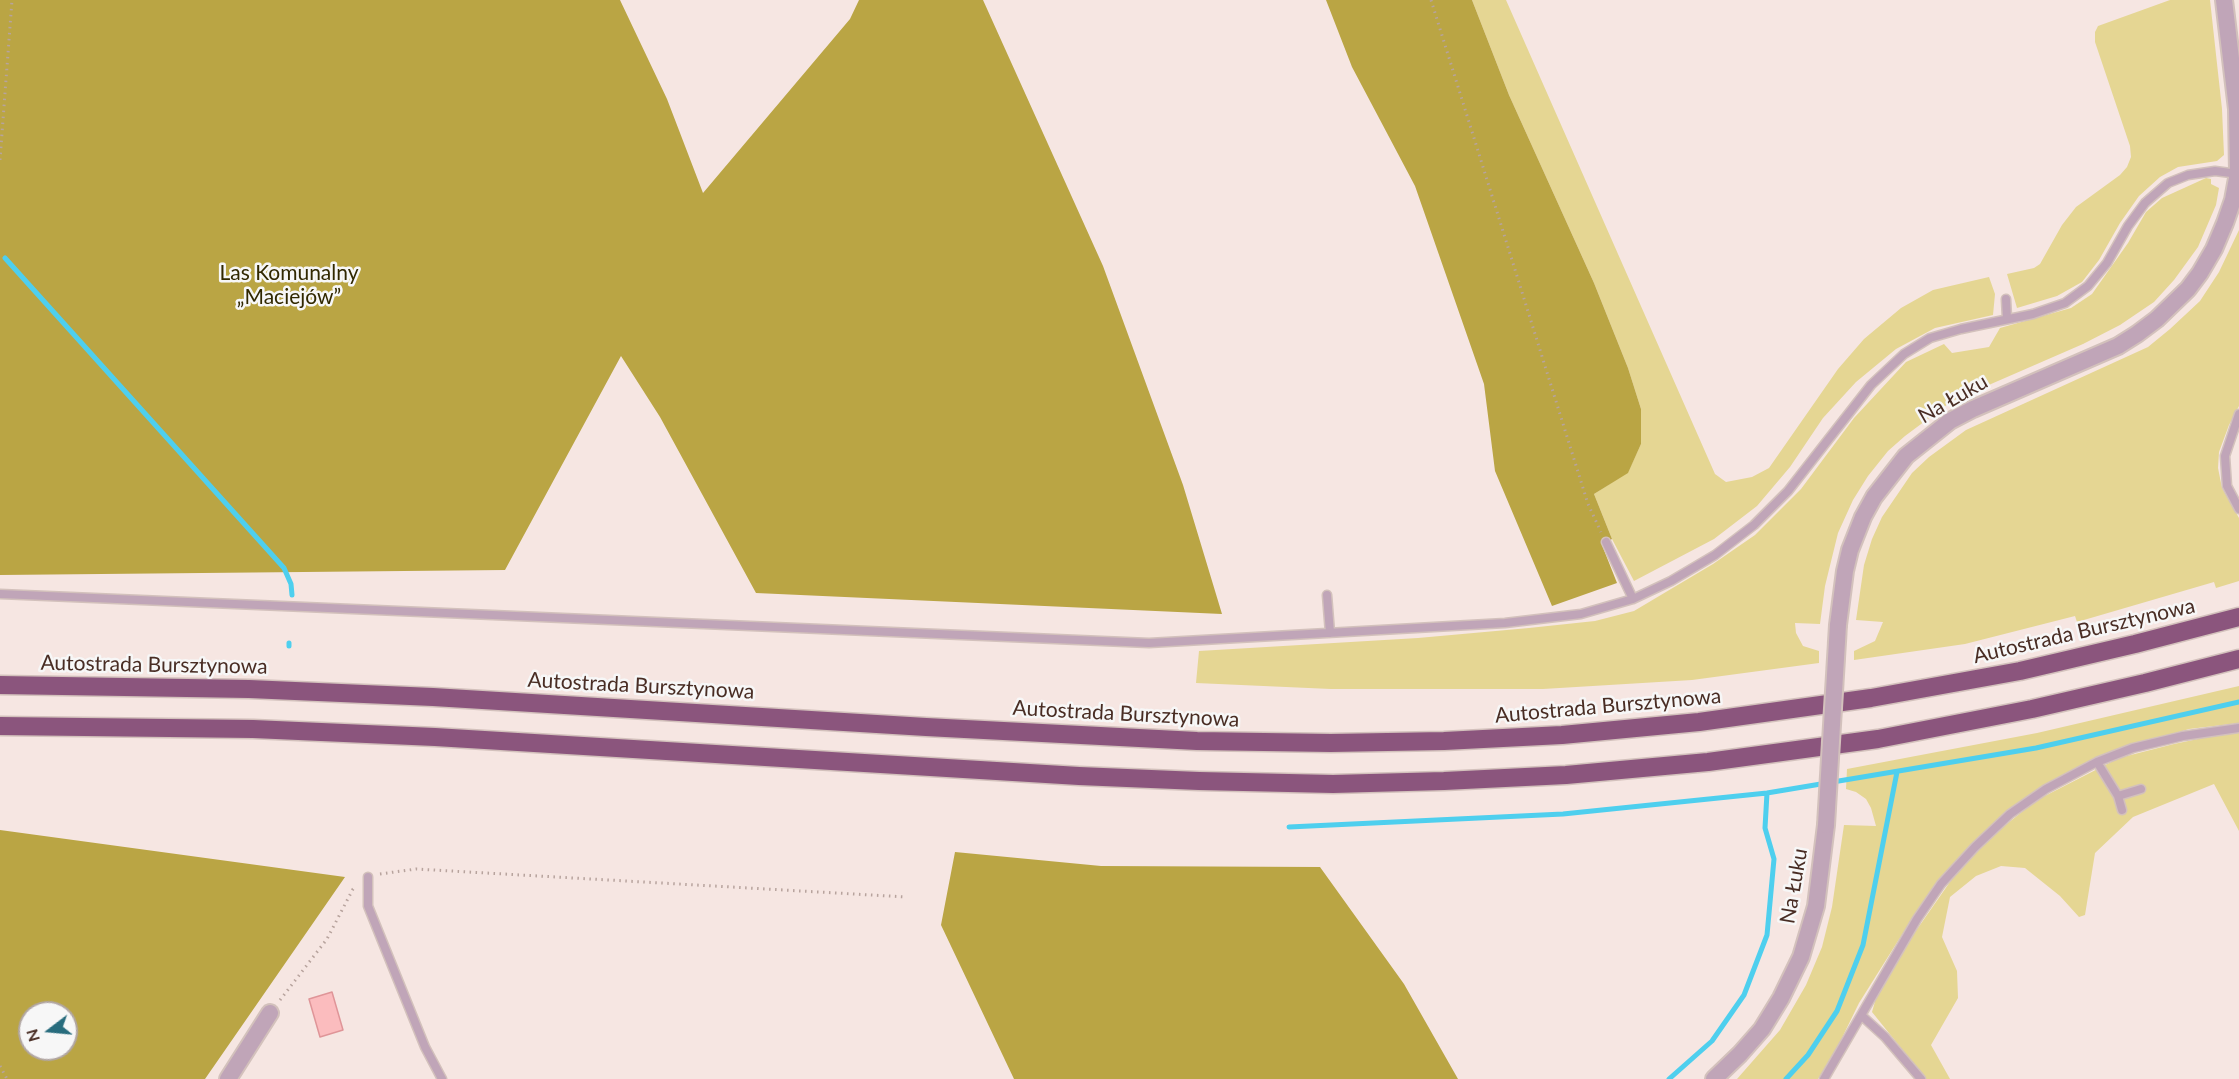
<!DOCTYPE html>
<meta charset="utf-8">
<style>
body{margin:0}
#map{position:relative;width:2239px;height:1079px;overflow:hidden;background:#f6e6e2;font-family:Lato,sans-serif}
canvas{display:block}
.north{position:absolute;left:18px;top:1001px;width:60px;height:60px;box-sizing:border-box;background:#f7f7f7;border:2px solid #b1a6a3;border-radius:50%;rotate:254deg;font-size:16px;font-weight:700;line-height:24px;text-align:center;color:#492d24}
.north::after{content:'';display:block;margin:auto;width:21px;height:27px;background:#286c7d;clip-path:polygon(50% 0,100% 100%,50% 72%,0 100%)}
</style>
<div id="map">
<canvas width="2239" height="1079"></canvas>
<div class="north">N</div>
</div>
<script>
const ctx = document.querySelector('canvas').getContext('2d');
ctx.lineJoin = 'round';
function fill(path, color) { ctx.fillStyle = color; ctx.fill(path, 'evenodd'); }
const shape = rows => new Path2D(rows.map(r => 'M' + r).join(''));
function trace(path, color, width, dash) { ctx.strokeStyle = color; ctx.lineWidth = width; ctx.lineCap = dash ? 'butt' : 'round'; ctx.setLineDash(dash || []); ctx.stroke(path); }
function write(font, color, halo, rows, align = 'center') {
  ctx.font = font + ' Lato,sans-serif'; ctx.lineWidth = 5; ctx.setLineDash([]); ctx.textBaseline = 'middle'; ctx.strokeStyle = halo; ctx.fillStyle = color; for (const [text, x, y, turn = 0] of rows) {
    ctx.save(); ctx.translate(x, y); ctx.rotate((+turn || 0) * Math.PI / 180); ctx.textAlign = isNaN(turn) ? turn : align; if (halo) ctx.strokeText(text, 0, 0); ctx.fillText(text, 0, 0); ctx.restore();
  }
}
fill(shape([
 [1472,0,1506,0,1715,474,1726,482,1752,477,1769,468,1838,369,1864,339,1901,308,1933,290,1989,277,1995,294,1993,315,1935,328,1896,349,1856,382,1823,418,1790,467,1757,506,1714,539,1634,581,1612,539,1594,494,1628,472,1641,444,1641,409,1628,368,1594,283,1509,95],
 [2170,0,2210,0,2222,109,2224,155,2217,161,2178,167,2160,177,2139,196,2120,223,2099,260,2082,282,2057,296,2017,308,2007,274,2034,268,2040,264,2062,225,2076,207,2120,175,2127,167,2131,157,2130,146,2095,42,2095,32,2098,26],
 [2206,178,2211,179,2211,184,2219,188,2216,205,2198,247,2174,280,2154,302,2120,325,2083,344,1952,401,1905,436,1888,451,1868,476,1853,500,1838,533,1825,586,1820,624,1795,623,1796,633,1803,646,1819,651,1819,663,1692,680,1543,689,1331,689,1196,683,1199,651,1418,638,1529,628,1595,621,1634,611,1713,564,1755,535,1801,489,1854,418,1906,362,1944,344,1952,353,1989,347,2000,328,2071,308,2092,294,2128,243,2146,212,2162,198],
 [2239,230,2239,406,2229,425,2219,452,2218,468,2222,488,2239,518,2239,581,2216,588,2214,582,2077,622,2075,616,1965,644,1854,660,1854,651,1875,641,1883,622,1856,620,1864,565,1872,539,1882,517,1912,473,1929,457,1966,430,2148,347,2170,329,2200,301,2219,272],
 [2239,686,2239,723,2189,729,2121,749,2071,771,2035,792,1993,824,1949,868,1913,917,1859,1003,1839,1044,1818,1079,1737,1079,1780,1030,1806,985,1822,947,1832,907,1844,825,1876,826,1871,808,1866,799,1856,792,1846,789,1847,769,2037,733],
 [2231,732,2239,732,2239,831,2214,784,2133,817,2095,853,2085,915,2079,917,2060,896,2025,868,2001,866,1976,876,1950,897,1942,937,1957,971,1958,998,1931,1045,1950,1079,1926,1079,1872,1012,1876,998,1913,935,1959,869,1998,831,2037,800,2119,758,2174,744]
]), '#e5d693');
fill(shape([
 [0,0,620,0,667,99,703,193,850,19,859,0,983,0,1103,266,1183,485,1222,614,756,593,660,417,621,356,505,570,0,575],
 [1326,0,1472,0,1509,95,1594,283,1628,368,1641,409,1641,444,1628,473,1594,494,1612,539,1602,545,1617,583,1552,606,1495,471,1484,384,1415,186,1352,67],
 [0,830,345,877,205,1079,0,1079],
 [30,1013,66,1013,66,1049,30,1049],
 [955,852,1101,866,1320,867,1404,984,1458,1079,1014,1079,941,925]
]), '#baa544');
trace(shape([
 [5,258,284,568,291,584,292,595],
 [289,646,289,643],
 [1289,827,1563,814,1767,793,2036,748,2239,702],
 [1669,1079,1712,1041,1744,995,1767,935,1774,859,1765,828,1767,793],
 [1786,1079,1808,1055,1837,1011,1863,945,1897,772]
]), '#4ecfee', 5);
const building = shape([
 [332,992,343,1030,320,1037,309,999,332,992]
]);
fill(building, '#fbbcbe');
trace(building, '#df9598', 1.5);
const service = shape([
 [2006,299,2007,319],
 [2239,414,2225,456,2227,486,2239,509],
 [1606,542,1633,599],
 [0,594,1149,643,1505,623,1581,614,1633,599,1671,581,1715,555,1754,525,1788,491,1871,385,1904,354,1930,338,1961,329,2033,314,2065,303,2088,286,2107,263,2128,226,2145,203,2168,183,2188,175,2215,171,2239,174],
 [1327,595,1330,633],
 [2097,762,2118,796,2122,810],
 [2118,796,2141,789],
 [368,877,368,906,425,1047,442,1079],
 [1862,1016,1885,1037,1921,1079],
 [1824,1079,1917,919,1941,884,1975,847,2010,814,2046,789,2097,762,2133,748,2183,736,2239,728]
]);
const minor = shape([
 [1838,625,1845,571,1850,550,1863,517,1874,497,1906,456,1950,421,1973,409,2118,346,2137,334,2157,319,2188,289,2200,273,2214,249,2225,223,2233,200,2238,173,2237,109,2224,0],
 [228,1079,270,1013],
 [1714,1079,1740,1054,1762,1029,1781,998,1801,957,1816,906,1826,825]
]);
const motorway = shape([
 [0,685,249,689,433,697,926,727,1197,741,1331,743,1444,741,1562,735,1699,722,1871,698,2020,671,2135,644,2239,617],
 [0,726,253,729,435,737,1079,776,1199,781,1333,784,1444,781,1566,775,1708,762,1878,739,2032,709,2145,683,2239,659]
]);
trace(service, '#d3c1bc', 11);
trace(minor, '#d3c1bc', 20);
trace(motorway, '#d3c1bc', 21);
trace(shape([
 [1431,0,1588,504,1601,532],
 [0,160,12,0],
 [380,874,416,869,906,897],
 [280,1000,327,939,353,889,356,886],
 [0,1066,7,1079]
]), '#b7a39d', 3, [1.5, 4.5]);
trace(service, '#c0a5b8', 8);
trace(minor, '#c0a5b8', 16);
trace(motorway, '#8b557d', 18);
const minorBridge = shape([
 [1826,825,1838,625]
]);
trace(minorBridge, '#d3c1bc', 20, []);
trace(minorBridge, '#c0a5b8', 16);
write('21px', '#312800', '#f7f7f7', [
 ["Las Komunalny",289,273],
 ["„Maciejów”",289,297]
]);
write('21px', '#492d24', '#f7f7f7', [
 ["Na Łuku",1953,399,-30],
 ["Autostrada Bursztynowa",2084,631,-13],
 ["Autostrada Bursztynowa",154,665,1],
 ["Autostrada Bursztynowa",641,686,3],
 ["Autostrada Bursztynowa",1608,706,-5],
 ["Autostrada Bursztynowa",1126,714,3],
 ["Na Łuku",1794,886,-80]
]);
</script>
